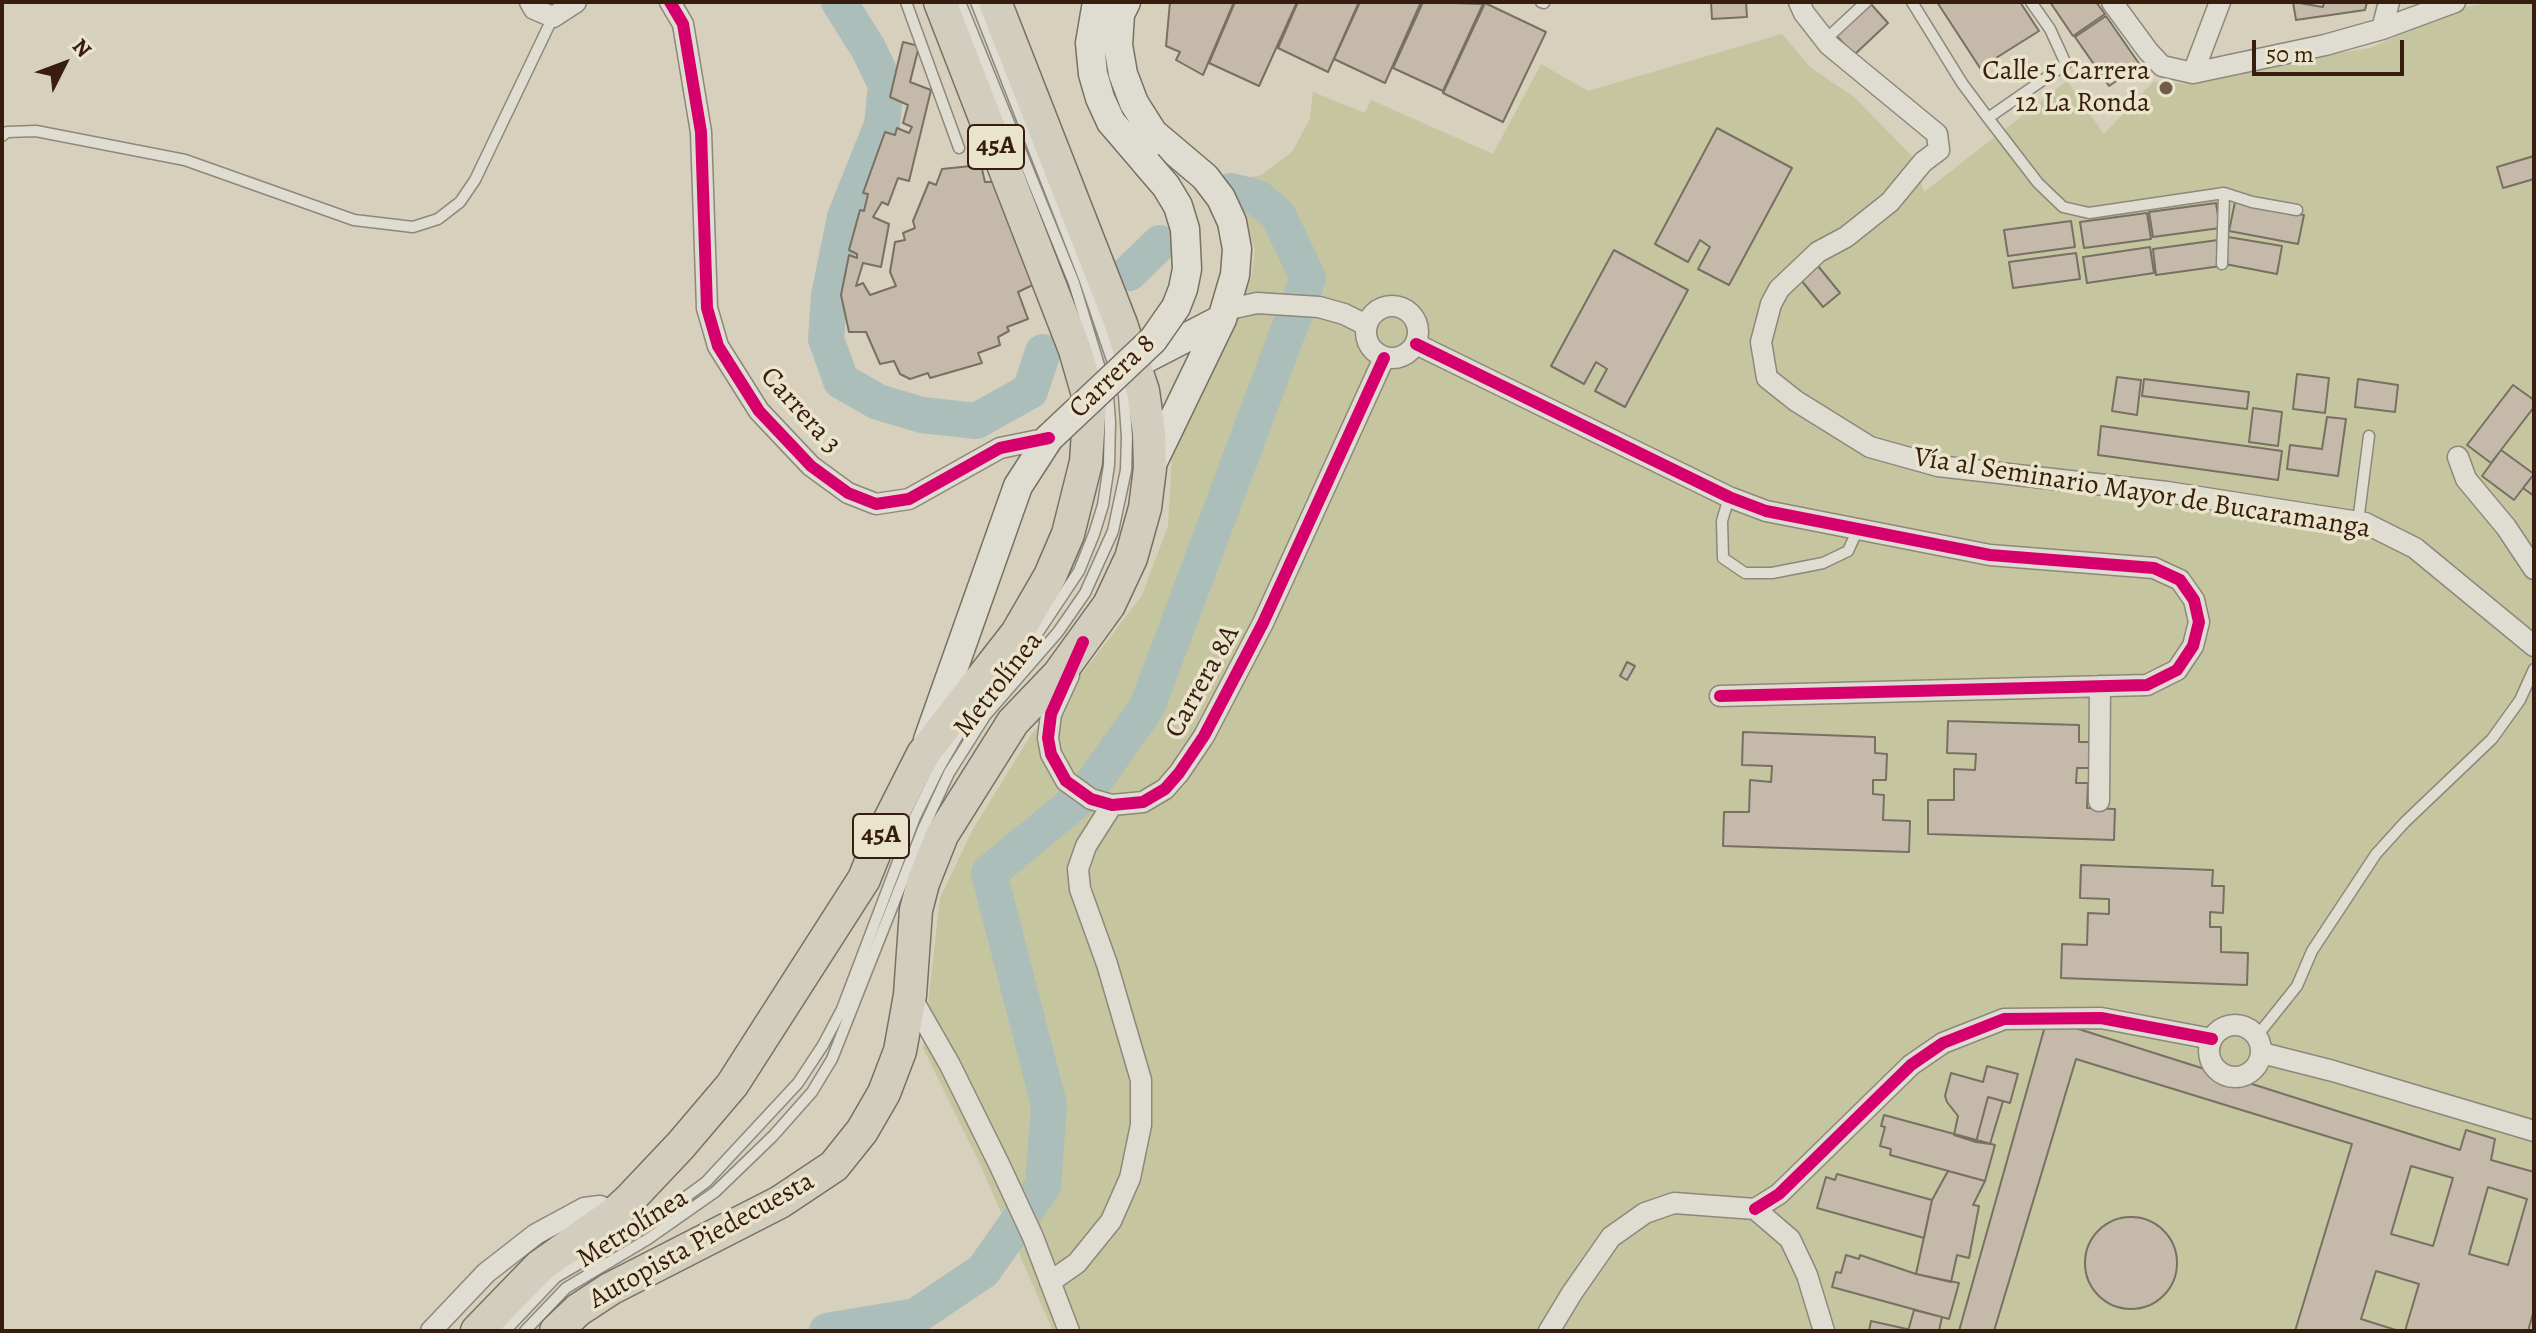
<!DOCTYPE html>
<meta charset="utf-8">
<style>
body{margin:0}
#map{position:relative;width:2536px;height:1333px;overflow:hidden;background:#d6d0bc;font-family:Alegreya,serif}
canvas{display:block}
.frame{position:absolute;inset:0;border:4px solid #371d0e;pointer-events:none}
.north{position:absolute;left:24px;top:24px;width:80px;height:80px;-webkit-text-stroke:6px #ebe4cc;paint-order:stroke;rotate:48deg;font-size:22px;font-weight:700;line-height:32px;text-align:center;color:#371d0e}
.north::after{content:'';display:block;margin:auto;width:28px;height:36px;background:#371d0e;clip-path:polygon(50% 0,100% 100%,50% 72%,0 100%)}
.scale{position:absolute;left:2252px;top:40px;width:152px;height:36px;box-sizing:border-box;border:4px solid #371d0e;border-top:0;padding-left:10px;font-size:24px;line-height:28px;white-space:nowrap;color:#371d0e;-webkit-text-stroke:6px #ebe4cc;paint-order:stroke}
</style>
<div id="map">
<canvas width="2536" height="1333"></canvas>
<div class="frame"></div>
<div class="north">N</div>
<div class="scale">50 m</div>
</div>
<script>
const ctx = document.querySelector('canvas').getContext('2d');
ctx.lineJoin = 'round';
function fill(path, color) { ctx.fillStyle = color; ctx.fill(path, 'evenodd'); }
const shape = rows => new Path2D(rows.map(r => 'M' + r).join(''));
function trace(path, color, width, dash) { ctx.strokeStyle = color; ctx.lineWidth = width; ctx.lineCap = dash ? 'butt' : 'round'; ctx.setLineDash(dash || []); ctx.stroke(path); }
function write(font, color, halo, rows, align = 'center') {
  ctx.font = font + ' Alegreya,serif'; ctx.lineWidth = 7; ctx.setLineDash([]); ctx.textBaseline = 'middle'; ctx.strokeStyle = halo; ctx.fillStyle = color; for (const [text, x, y, turn = 0] of rows) {
    ctx.save(); ctx.translate(x, y); ctx.rotate((+turn || 0) * Math.PI / 180); ctx.textAlign = isNaN(turn) ? turn : align; if (halo) ctx.strokeText(text, 0, 0); ctx.fillText(text, 0, 0); ctx.restore();
  }
}
fill(shape([
 [2499,2,2534,2,2534,1331,1053,1331,979,1162,923,1048,940,898,973,829,1031,735,1076,682,1142,595,1168,526,1172,455,1251,279,1255,250,1245,219,1227,182,1261,175,1292,152,1310,119,1313,92,1365,113,1371,100,1493,154,1541,64,1588,91,1782,34,1811,68,1854,97,1914,158,1924,192,2067,81,2104,134,2153,82,2197,84,2326,55,2370,48,2465,7]
]), '#c5c59f');
trace(shape([
 [839,2,868,48,886,85,882,125,845,217,829,296,826,339,841,381,878,402,922,415,976,421,1030,391,1043,352],
 [1129,273,1160,243],
 [827,1331,916,1316,983,1271,1043,1186,1049,1105,989,873,1086,793,1147,707,1308,278,1278,215,1258,198,1231,191]
]), '#acbeb9', 36);
const building = shape([
 [1170,2,1234,2,1203,75,1176,60,1180,52,1166,46,1170,2],
 [1235,2,1297,2,1259,86,1209,63,1235,2],
 [1298,2,1359,2,1328,72,1278,48,1298,2],
 [1360,2,1421,2,1385,83,1334,59,1360,2],
 [1423,2,1483,4,1443,91,1393,68,1423,2],
 [1711,2,1746,2,1747,17,1712,19,1711,2],
 [1937,2,2020,2,2039,31,1980,68,1937,2],
 [2050,2,2096,2,2105,14,2073,36,2050,2],
 [2293,2,2323,7,2324,2,2367,2,2365,10,2296,20,2293,2],
 [1485,3,1546,32,1503,122,1443,93,1485,3],
 [1870,3,1888,23,1854,55,1835,34,1870,3],
 [2106,16,2140,65,2109,86,2075,37,2106,16],
 [903,42,919,46,910,82,931,90,909,181,898,178,888,205,882,202,873,217,889,224,881,267,863,263,856,286,863,283,870,295,896,286,890,272,895,242,905,240,903,233,915,228,913,221,929,182,936,185,942,169,981,165,985,182,993,182,1037,283,1018,292,1028,319,1007,327,1009,331,998,337,1000,345,978,353,982,363,930,378,928,373,910,379,900,374,894,361,880,364,866,332,849,332,841,295,849,255,857,258,857,254,849,250,860,210,864,211,868,194,863,193,885,132,895,135,897,128,909,133,912,127,903,123,908,105,890,97,903,42],
 [1717,128,1792,168,1729,285,1698,269,1710,247,1700,240,1688,262,1655,244,1717,128],
 [2534,156,2534,179,2503,188,2497,167,2534,156],
 [2235,202,2304,215,2298,244,2229,231,2235,202],
 [2216,203,2220,228,2153,237,2149,212,2216,203],
 [2147,213,2151,239,2084,248,2080,222,2147,213],
 [2071,221,2075,247,2008,256,2004,230,2071,221],
 [2228,237,2282,246,2277,274,2225,264,2228,237],
 [2218,240,2221,266,2156,275,2153,249,2218,240],
 [2150,247,2154,273,2087,283,2083,257,2150,247],
 [1614,250,1688,290,1625,407,1595,391,1607,369,1596,362,1584,384,1551,366,1614,250],
 [2076,253,2080,279,2013,288,2009,262,2076,253],
 [1818,266,1840,293,1823,307,1801,280,1818,266],
 [2297,374,2329,378,2325,413,2293,409,2297,374],
 [2117,377,2141,380,2137,415,2112,411,2117,377],
 [2144,379,2249,392,2247,409,2142,396,2144,379],
 [2358,379,2398,385,2395,412,2355,407,2358,379],
 [2513,385,2534,400,2534,407,2491,463,2467,445,2513,385],
 [2253,408,2282,412,2278,446,2249,442,2253,408],
 [2327,417,2346,419,2338,476,2287,469,2290,445,2322,449,2327,417],
 [2101,426,2282,451,2278,480,2098,455,2101,426],
 [2501,450,2534,474,2514,500,2482,476,2501,450],
 [2534,474,2534,496,2523,488,2534,474],
 [1627,662,1635,666,1627,680,1620,676,1627,662],
 [1948,721,2079,725,2079,742,2091,742,2090,768,2077,768,2076,783,2088,783,2087,808,2115,809,2114,840,1928,834,1928,800,1954,800,1954,769,1975,770,1976,754,1947,753,1948,721],
 [1743,732,1875,737,1875,753,1887,754,1886,780,1873,780,1873,794,1884,795,1883,820,1910,821,1909,852,1723,846,1724,812,1749,812,1750,780,1771,782,1772,766,1742,765,1743,732],
 [2081,865,2213,870,2212,886,2224,886,2223,913,2210,912,2210,927,2221,927,2221,952,2248,953,2247,985,2061,978,2062,944,2087,945,2088,913,2109,914,2109,899,2080,898,2081,865],
 [2047,1019,2460,1150,2466,1130,2495,1139,2491,1160,2534,1172,2534,1310,2528,1331,2405,1331,2419,1284,2376,1271,2361,1319,2399,1331,2295,1331,2352,1144,2076,1059,1994,1331,1959,1331,2047,1019],
 [2411,1166,2453,1178,2433,1246,2391,1234,2411,1166],
 [2488,1187,2527,1199,2508,1265,2469,1254,2488,1187],
 [1987,1066,2018,1074,2010,1103,1988,1097,1976,1142,1954,1135,1958,1116,1947,1102,1945,1096,1951,1073,1983,1082,1987,1066],
 [1988,1097,2003,1101,1990,1144,1976,1142,1988,1097],
 [1884,1115,1995,1145,1985,1181,1890,1155,1891,1149,1880,1146,1885,1127,1881,1126,1884,1115],
 [1948,1171,1985,1181,1973,1205,1979,1206,1969,1258,1957,1255,1951,1282,1916,1274,1932,1200,1948,1171],
 [1837,1174,1932,1200,1924,1238,1817,1208,1826,1177,1835,1180,1837,1174],
 '2085 1263a46 46 0 1 1 92 0a46 46 0 1 1-92 0Z',
 [1846,1255,1859,1259,1860,1255,1916,1274,1959,1283,1949,1319,1832,1287,1836,1272,1841,1273,1846,1255],
 [1914,1310,1942,1317,1939,1331,1908,1331,1914,1310],
 [1871,1321,1907,1329,1907,1331,1869,1331,1871,1321]
]);
fill(building, '#c5b9aa');
trace(building, '#777063', 2);
const service = shape([
 [906,2,959,148],
 [960,2,1074,283,1108,395,1110,422,1109,465,1103,505,1094,534,1079,571,1021,658,995,685],
 [1541,2,1544,3],
 [1912,2,1962,83,1988,118,2038,183,2063,207,2089,213,2224,193,2252,202,2297,210],
 [1825,40,1866,2],
 [1988,118,2066,64,2050,29,2031,2],
 [2,136,7,132,36,131,185,160,354,220,413,227,438,219,460,202,475,180,553,17],
 [2222,264,2224,193],
 [1729,497,1722,521,1723,558,1745,573,1772,573,1823,563,1848,551,1858,529],
 [2358,522,2369,436],
 [2257,1036,2297,986,2312,951,2376,854,2405,822,2492,739,2520,700,2534,669],
 [505,1331,556,1277,653,1221,706,1182,798,1083,823,1045,842,1009,915,817,939,768,965,723],
 [525,1331,566,1288,648,1239,715,1192,773,1136,812,1092,832,1059,923,829,949,773,985,716,1058,632,1085,593,1113,531,1126,470,1127,437,1124,395,1084,278,976,2]
]);
const minor = shape([
 [530,2,534,9,553,17,576,2],
 [670,2,683,24,701,132,707,308,718,346,759,411,811,466,848,493,876,504,909,499,1000,448,1049,438],
 [1799,2,1804,13,1829,45,1937,134,1939,150,1923,162,1890,202,1846,237,1818,252,1779,289,1771,304,1761,342,1767,378,1796,401,1870,447,1938,466,2167,492,2365,523,2415,548,2534,646],
 [2112,2,2148,51,2162,66,2193,73,2325,45,2382,29,2455,2],
 [2382,29,2389,2],
 [2193,73,2220,2],
 '1366 332a26 26 0 1 1 52 0a26 26 0 1 1-52 0Z',
 [1225,310,1257,303,1319,307,1344,314,1366,325],
 [1416,344,1729,497,1766,511,1990,555,2154,568,2180,580,2194,600,2199,622,2193,646,2177,670,2147,685,1720,696],
 [2458,457,2466,479,2506,527,2534,569],
 [1069,675,1051,714,1048,738,1051,754,1066,781,1091,799,1112,805,1143,802,1165,789,1179,773,1204,736,1263,623,1384,358],
 [2099,801,2100,686],
 [910,995,950,1065,999,1164,1033,1237,1069,1331],
 '2209 1051a26 26 0 1 1 52 0a26 26 0 1 1-52 0Z',
 [2262,1053,2333,1071,2534,1131],
 [1755,1209,1779,1194,1911,1065,1943,1043,2004,1019,2101,1018,2212,1039],
 [1050,1282,1077,1263,1111,1221,1130,1178,1141,1125,1141,1080,1107,964,1080,889,1078,869,1086,846,1112,805],
 [431,1331,486,1273,536,1234,584,1208,600,1206,615,1213],
 [1549,1331,1572,1293,1611,1237,1645,1213,1674,1203,1755,1209,1790,1239,1807,1275,1824,1331]
]);
const secondary = shape([
 [1097,2,1090,43,1093,74,1100,98,1111,122,1147,164],
 [1126,2,1120,14,1118,45,1123,74,1134,103,1153,133,1205,177,1221,198,1232,222,1237,249,1235,275,1222,319,1150,468],
 [1135,364,1222,319],
 [928,740,1018,486,1049,438]
]);
const trunk = shape([
 [477,1331,540,1266,615,1213,630,1199,681,1145,732,1085,864,879,881,837,923,754,1017,633,1050,576,1068,534,1086,462,1090,402,1075,350,940,2],
 [556,1331,578,1310,610,1289,780,1202,834,1166,862,1131,884,1093,900,1051,910,995,916,910,923,883,942,835,1013,722,1059,674,1109,605,1131,558,1145,508,1150,468,1149,433,1143,391,1121,324,995,2]
]);
trace(service, '#8e877b', 13);
trace(minor, '#8e877b', 23);
trace(secondary, '#777063', 31);
trace(trunk, '#777063', 35);
trace(service, '#dfdcd2', 10);
trace(minor, '#dfdcd2', 20);
trace(secondary, '#dfdcd2', 28);
trace(trunk, '#d3cdbe', 32);
const secondaryBridge = shape([
 [1049,438,1153,340,1176,307,1183,289,1187,269,1185,229,1178,206,1166,186,1147,164]
]);
trace(secondaryBridge, '#777063', 31, []);
trace(secondaryBridge, '#dfdcd2', 28);
trace(shape([
 [670,2,683,24,701,132,707,308,718,346,759,411,811,466,848,493,876,504,909,499,1000,448,1049,438],
 [1416,344,1729,497,1766,511,1990,555,2154,568,2180,580,2194,600,2199,622,2193,646,2177,670,2147,685,1720,696],
 [1083,642,1051,714,1048,738,1051,754,1066,781,1091,799,1112,805,1143,802,1165,789,1179,773,1204,736,1263,623,1384,358],
 [1755,1209,1779,1194,1911,1065,1943,1043,2004,1019,2101,1018,2212,1039]
]), '#d6006c', 12);
for (const [x, y, r, color] of [
 [2166,88,8,"#6f5c4b"]
]) { const dot = new Path2D(); dot.arc(x, y, r, 0, 2 * Math.PI); ctx.fillStyle = color; ctx.fill(dot); trace(dot, '#ebe4cc', 3); }
for (const [x, y, w] of [
 [996,147,56],
 [881,836,56]
]) { const box = new Path2D(); box.roundRect(x - w / 2, y - 22, w, 44, 6); ctx.fillStyle = '#ebe4cc'; ctx.fill(box); trace(box, '#371d0e', 2); }
write('bold 26px', '#371d0e', null, [
 ["45A",996,147],
 ["45A",881,836]
]);
write('28px', '#371d0e', '#ebe4cc', [
 ["Calle 5 Carrera",2150,72],
 ["12 La Ronda",2150,104]
], 'right');
write('28px', '#371d0e', '#ebe4cc', [
 ["Carrera 8",1113,377,-44],
 ["Carrera 3",800,411,48],
 ["Vía al Seminario Mayor de Bucaramanga",2142,494,9],
 ["Carrera 8A",1203,682,-61],
 ["Metrolínea",999,685,-52],
 ["Metrolínea",633,1229,-32],
 ["Autopista Piedecuesta",702,1241,-29]
]);
</script>
